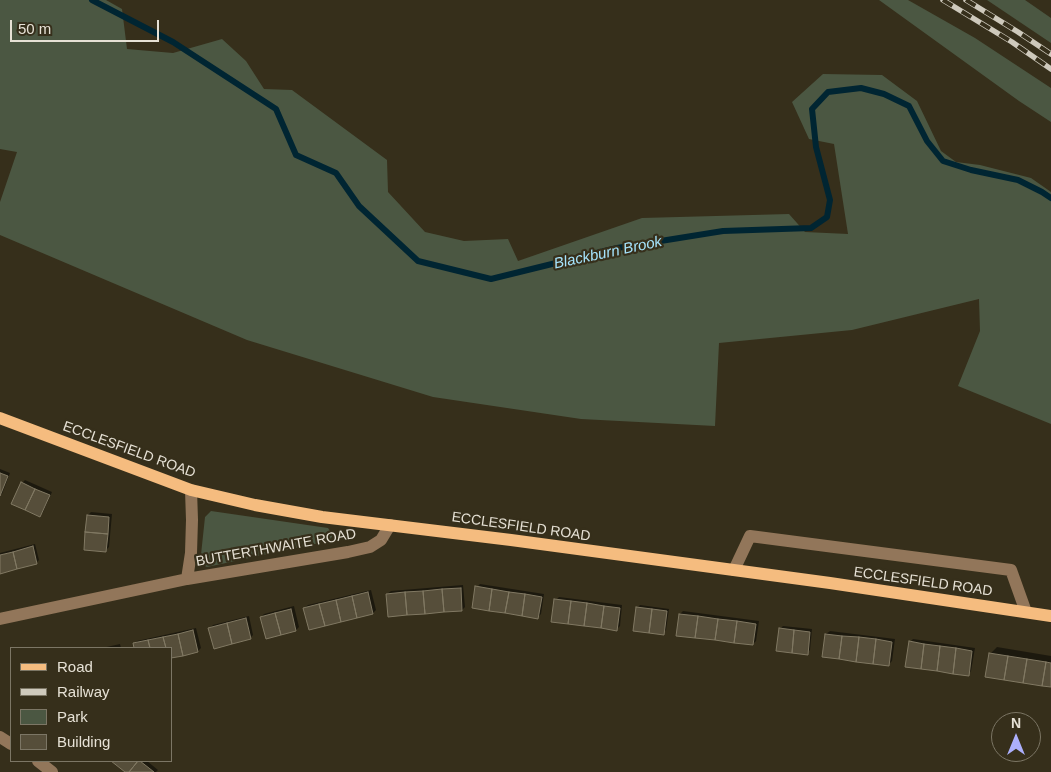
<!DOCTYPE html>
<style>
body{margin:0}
#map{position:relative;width:1051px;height:772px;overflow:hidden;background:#362f1b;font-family:Arial,sans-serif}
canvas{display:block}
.legend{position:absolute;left:10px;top:647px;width:162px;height:115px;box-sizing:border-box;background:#362f1b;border:1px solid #7c7665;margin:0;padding:6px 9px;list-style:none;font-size:15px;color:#e6e1d5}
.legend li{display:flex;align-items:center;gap:10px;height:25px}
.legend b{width:25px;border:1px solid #7c7665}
.north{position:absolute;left:991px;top:712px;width:50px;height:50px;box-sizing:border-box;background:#362f1b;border:1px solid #7c7665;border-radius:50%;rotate:0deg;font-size:14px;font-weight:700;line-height:20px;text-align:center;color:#e6e1d5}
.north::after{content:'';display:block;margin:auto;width:18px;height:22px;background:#acaffb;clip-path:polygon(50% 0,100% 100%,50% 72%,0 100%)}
.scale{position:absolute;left:10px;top:20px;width:149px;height:22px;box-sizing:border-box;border:2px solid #e6e1d5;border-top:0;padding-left:6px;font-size:15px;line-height:18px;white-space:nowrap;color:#e6e1d5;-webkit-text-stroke:4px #362f1b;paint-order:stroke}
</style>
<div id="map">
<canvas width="1051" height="772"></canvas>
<ul class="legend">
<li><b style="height:6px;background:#f5bc7f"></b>Road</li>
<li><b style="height:6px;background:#cec9bc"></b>Railway</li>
<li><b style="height:14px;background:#4b5742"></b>Park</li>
<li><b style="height:14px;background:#564e3a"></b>Building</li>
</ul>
<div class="north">N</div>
<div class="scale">50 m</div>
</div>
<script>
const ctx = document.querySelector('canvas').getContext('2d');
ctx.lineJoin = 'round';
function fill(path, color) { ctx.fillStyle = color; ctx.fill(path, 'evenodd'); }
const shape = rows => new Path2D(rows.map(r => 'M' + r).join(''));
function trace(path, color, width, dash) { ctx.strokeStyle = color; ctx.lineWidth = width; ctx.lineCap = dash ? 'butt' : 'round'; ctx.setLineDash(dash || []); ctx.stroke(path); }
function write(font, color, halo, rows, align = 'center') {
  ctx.font = font + ' Arial,sans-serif'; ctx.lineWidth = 4.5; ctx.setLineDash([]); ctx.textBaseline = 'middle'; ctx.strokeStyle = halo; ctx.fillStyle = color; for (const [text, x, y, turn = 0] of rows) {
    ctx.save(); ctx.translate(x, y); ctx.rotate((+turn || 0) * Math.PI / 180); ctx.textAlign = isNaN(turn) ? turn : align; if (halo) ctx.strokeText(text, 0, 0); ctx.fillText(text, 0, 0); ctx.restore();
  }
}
fill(shape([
 [0,0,106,0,122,9,127,49,173,53,222,39,246,61,264,89,292,90,387,160,388,192,425,232,464,241,508,239,518,261,642,218,789,214,805,232,848,234,834,144,809,139,792,102,823,74,882,75,917,101,941,151,956,162,980,165,1031,178,1051,192,1051,424,958,386,980,331,979,299,852,330,719,343,715,426,581,419,433,397,247,340,0,235,0,202,17,152,0,149],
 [879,0,908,0,975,38,1051,88,1051,122,1019,101],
 [987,0,1025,0,1051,18,1051,43],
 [211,511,328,528,333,535,329,541,207,567,200,564,205,517]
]), '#4b5742');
fill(shape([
 [0,469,10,473,2,494,0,495],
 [25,480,52,492,43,512,40,515,22,483],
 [91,512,112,514,109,547,106,550,88,515],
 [35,544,39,560,36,563,0,573,0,553],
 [480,584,544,594,541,614,538,617,477,587],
 [463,585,465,607,462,610,387,594,391,591],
 [371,590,376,610,373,613,304,608,308,605],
 [559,597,622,605,620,626,617,629,556,600],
 [640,605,669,609,666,630,663,633,637,608],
 [294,606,299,627,296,630,267,637,261,617,264,614],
 [683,611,759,621,756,641,753,644,680,614],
 [249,616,253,635,250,638,210,628,213,625],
 [783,626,812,629,810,650,807,653,780,629],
 [196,628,201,648,198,651,171,648,135,648,134,644,137,641],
 [830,631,895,639,892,661,889,664,824,656,826,634],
 [913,639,975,648,971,671,968,675,910,642],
 [120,644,121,648,102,648],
 [997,647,1051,656,1051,686,990,654],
 [113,761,147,761,158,770,156,772,127,772]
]), '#0007');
trace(shape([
 [92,0,173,42,276,109,296,155,336,173,359,206,418,261,491,279,617,248,723,231,811,228,827,217,830,200,816,147,812,109,828,92,861,88,884,94,909,106,927,141,943,161,971,170,1018,180,1042,192,1051,198]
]), '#002532', 6);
const building = shape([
 [0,473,8,476,0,496,0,473],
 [21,482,35,489,25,510,11,504,21,482],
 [35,489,50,495,40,517,25,510,35,489],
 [87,515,109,517,108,534,85,532,87,515],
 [85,532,108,534,106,552,84,550,85,532],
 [33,546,37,564,17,569,13,552,33,546],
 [13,552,17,569,0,574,0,555,13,552],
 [475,586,492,589,489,611,472,608,475,586],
 [461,588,462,611,444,612,442,589,461,588],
 [442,589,444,612,425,614,423,591,442,589],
 [492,589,509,592,505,613,489,611,492,589],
 [423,591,425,614,407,615,405,592,423,591],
 [368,592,373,614,357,618,352,596,368,592],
 [405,592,407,615,388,617,386,594,405,592],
 [509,592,525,594,522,616,505,613,509,592],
 [525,594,542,597,538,619,522,616,525,594],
 [352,596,357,618,341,622,336,600,352,596],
 [554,599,571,601,568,624,551,622,554,599],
 [336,600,341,622,325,626,319,604,336,600],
 [571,601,587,603,584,626,568,624,571,601],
 [587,603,604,606,601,628,584,626,587,603],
 [319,604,325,626,309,630,303,608,319,604],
 [604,606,620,608,617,631,601,628,604,606],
 [636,607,652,609,649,633,633,631,636,607],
 [291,609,296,631,281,635,275,613,291,609],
 [652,609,667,611,664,635,649,633,652,609],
 [275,613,281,635,266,639,260,617,275,613],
 [679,614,698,616,695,638,676,636,679,614],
 [698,616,718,619,715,640,695,638,698,616],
 [246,618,251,639,232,644,227,623,246,618],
 [718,619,737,621,734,643,715,640,718,619],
 [737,621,756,624,753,645,734,643,737,621],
 [227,623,232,644,214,649,208,628,227,623],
 [779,628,794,630,792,653,776,651,779,628],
 [193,630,198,652,183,656,178,634,193,630],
 [794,630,810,632,808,655,792,653,794,630],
 [178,634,183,656,171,658,171,648,166,648,163,637,178,634],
 [825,634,842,636,839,659,822,657,825,634],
 [842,636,859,637,856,662,839,659,842,636],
 [163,637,166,648,150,648,148,640,163,637],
 [859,637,876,639,873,664,856,662,859,637],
 [876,639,892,642,889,666,873,664,876,639],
 [148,640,150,648,134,648,133,643,148,640],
 [909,641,924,644,921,669,905,667,909,641],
 [924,644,940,646,937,671,921,669,924,644],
 [940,646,956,648,953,674,937,671,940,646],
 [956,648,972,651,969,676,953,674,956,648],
 [989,653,1008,656,1004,680,985,677,989,653],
 [1008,656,1027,659,1023,683,1004,680,1008,656],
 [1027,659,1046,662,1042,686,1023,683,1027,659],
 [1046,662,1051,663,1051,687,1042,686,1046,662],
 [111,761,138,761,129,772,125,772,111,761],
 [138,761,140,761,154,772,129,772,138,761]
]);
fill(building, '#564e3a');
trace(building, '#817963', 1);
trace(shape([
 [734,570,750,536,1011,570,1026,612],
 [187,579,191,553,192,520,191,490],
 [0,619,187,579,348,552,370,547,381,540,390,525],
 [0,737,11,744],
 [38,761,52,772]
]), '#92765a', 12);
trace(shape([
 [0,418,191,490,255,505,322,517,511,540,830,583,1051,616]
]), '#f5bc7f', 12);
const rail = shape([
 [943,0,1012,42,1051,69],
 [966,0,1018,32,1051,54]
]);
trace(rail, '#cec9bc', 5.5);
trace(rail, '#362f1b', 4, [11]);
write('14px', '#e6e1d5', '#362f1b', [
 ["ECCLESFIELD ROAD",129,450,20],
 ["ECCLESFIELD ROAD",521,527,8],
 ["BUTTERTHWAITE ROAD",276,548,-10],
 ["ECCLESFIELD ROAD",923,582,8]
]);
write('italic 15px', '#a5e3fc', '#362f1b', [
 ["Blackburn Brook",608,253,-12]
]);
</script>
